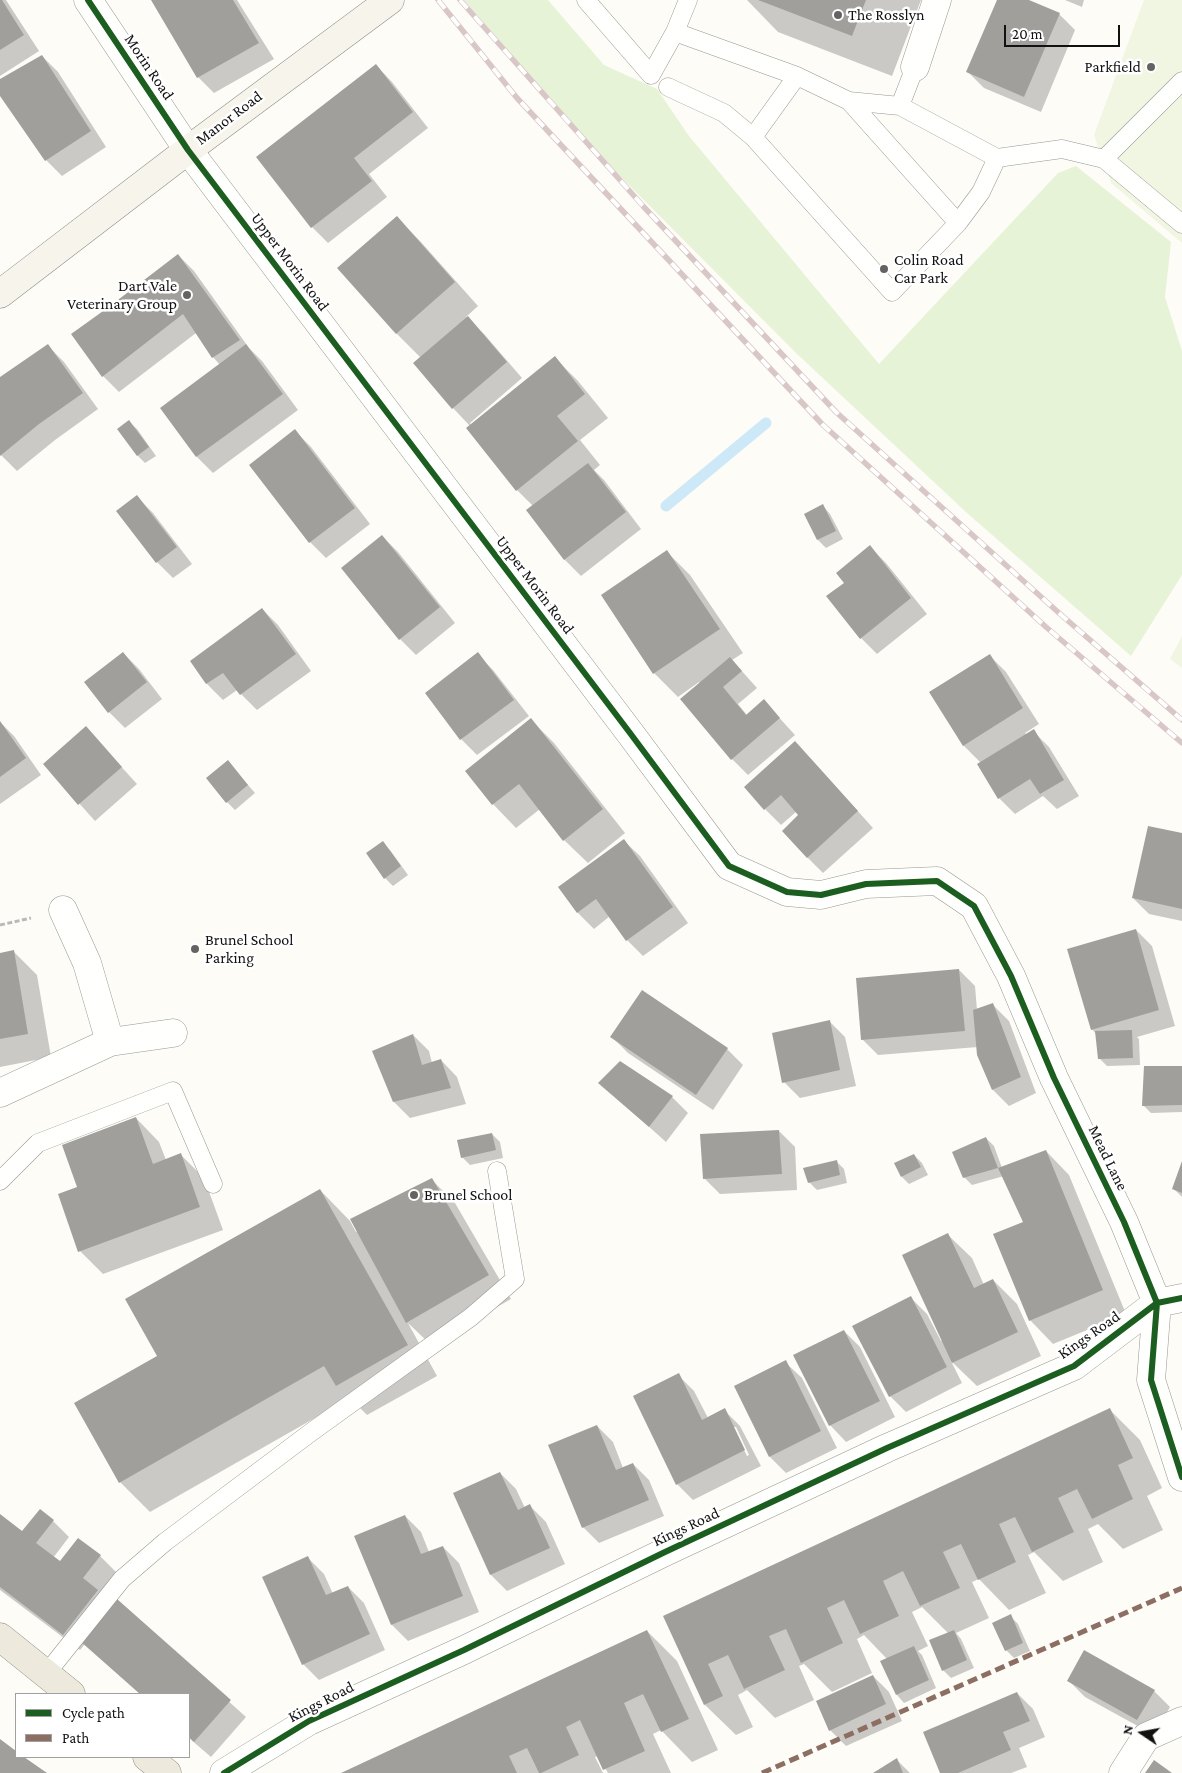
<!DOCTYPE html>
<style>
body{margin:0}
#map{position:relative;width:1182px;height:1773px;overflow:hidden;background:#fdfcf7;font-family:"Crimson Pro",serif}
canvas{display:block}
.legend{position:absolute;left:15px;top:1693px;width:175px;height:65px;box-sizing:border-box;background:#fff;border:1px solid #a0a0a0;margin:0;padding:6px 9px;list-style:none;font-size:15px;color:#111}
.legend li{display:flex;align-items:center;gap:10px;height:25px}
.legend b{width:25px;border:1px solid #a0a0a0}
.north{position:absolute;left:1117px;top:1708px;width:50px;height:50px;-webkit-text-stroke:4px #fff;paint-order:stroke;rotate:282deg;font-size:14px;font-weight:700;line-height:20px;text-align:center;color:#111}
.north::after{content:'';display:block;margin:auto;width:18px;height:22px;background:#111;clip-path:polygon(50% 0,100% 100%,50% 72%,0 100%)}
.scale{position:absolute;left:1004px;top:25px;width:116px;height:22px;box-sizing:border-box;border:2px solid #111;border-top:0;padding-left:6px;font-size:15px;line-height:18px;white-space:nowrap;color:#111;-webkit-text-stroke:4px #fff;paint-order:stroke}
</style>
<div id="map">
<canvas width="1182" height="1773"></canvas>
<ul class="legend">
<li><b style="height:6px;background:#1b5e20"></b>Cycle path</li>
<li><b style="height:6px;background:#8d6e63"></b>Path</li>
</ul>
<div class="north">N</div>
<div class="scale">20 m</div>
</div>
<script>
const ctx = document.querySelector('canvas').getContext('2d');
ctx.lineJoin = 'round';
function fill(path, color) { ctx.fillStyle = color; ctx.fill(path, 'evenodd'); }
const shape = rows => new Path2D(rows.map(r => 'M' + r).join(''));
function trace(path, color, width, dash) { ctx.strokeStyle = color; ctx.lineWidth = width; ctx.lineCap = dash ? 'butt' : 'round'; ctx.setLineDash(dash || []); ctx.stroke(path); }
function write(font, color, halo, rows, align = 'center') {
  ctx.font = font + ' "Crimson Pro",serif'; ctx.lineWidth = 5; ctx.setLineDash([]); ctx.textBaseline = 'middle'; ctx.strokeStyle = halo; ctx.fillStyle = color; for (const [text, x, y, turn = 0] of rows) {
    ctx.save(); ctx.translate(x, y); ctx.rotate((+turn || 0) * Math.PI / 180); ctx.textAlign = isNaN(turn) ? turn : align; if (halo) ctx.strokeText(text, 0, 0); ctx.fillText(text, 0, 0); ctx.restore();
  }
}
fill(shape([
 [464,0,548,0,604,65,657,89,689,136,879,364,1058,173,1076,166,1171,242,1165,297,1182,351,1182,575,1131,656,967,513,796,353,608,164]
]), '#e7f3d7');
fill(shape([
 [1144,0,1182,0,1182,243,1111,183,1094,135],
 [1182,636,1182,668,1170,659]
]), '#f0f6e1');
fill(shape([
 [0,0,6,0,39,51,0,76],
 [153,0,237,0,274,59,214,93,198,77],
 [747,0,921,0,892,76,778,32],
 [998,0,1026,0,1059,14,1075,30,1041,112,984,88,968,72],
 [1065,0,1084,0,1082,7],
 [42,56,58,72,106,147,62,176,46,160,0,94,0,81],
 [376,65,392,82,428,128,369,174,387,197,328,243,312,227],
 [396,217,420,241,478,306,466,317,484,334,522,378,470,423,471,425,555,358,578,381,608,418,580,440,600,465,594,470,604,480,641,529,581,576,565,560,528,510,533,506,517,490,470,426,453,408,421,358,397,334,339,268],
 [178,255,194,271,249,348,262,361,298,410,213,473,197,457,162,408,220,365,213,357,196,333,119,392,103,376,72,334],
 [48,346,64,362,98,409,55,440,17,471,0,454,0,378],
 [129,422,137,429,156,456,145,463,137,455],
 [295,431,311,447,370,524,326,558,310,542],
 [137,497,153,513,192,564,173,578,157,562,118,512],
 [823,506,830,514,843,539,826,548,818,540,805,515],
 [382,536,398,552,455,623,416,655,400,639],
 [870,547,886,563,927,614,877,654,861,638,846,583],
 [667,552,690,575,743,653,732,660,757,688,738,704,747,715,764,701,795,735,748,775,732,759,699,682,678,697,654,673,602,595],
 [262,609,278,625,311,671,257,710,237,690,223,700,207,684,191,661],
 [123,653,139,669,162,699,125,728,109,712],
 [477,654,493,670,529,716,477,755,461,739,426,693],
 [990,656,1006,672,1039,724,1025,733,1027,735,1033,731,1049,747,1079,796,1057,809,1043,796,1015,814,999,798,981,763,963,745],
 [531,720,554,743,625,833,588,863,564,840,540,809,516,828,493,804],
 [0,722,14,736,41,775,0,804],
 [86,728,137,784,95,821,44,764],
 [811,759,873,828,823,873,807,857,800,816,797,811,781,825,765,809],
 [228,762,255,793,235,810,227,802],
 [1182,834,1182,921,1149,914,1133,898],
 [623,840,640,856,688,923,643,956,627,940,610,916,594,929,578,913,560,887],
 [382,843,390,850,408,875,393,886,385,878],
 [1136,930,1152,946,1175,1026,1137,1037,1139,1039,1140,1065,1107,1066,1099,1058,1096,1034,1092,1029],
 [13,951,37,975,51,1057,0,1067,0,954],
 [959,970,975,986,977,1010,993,1005,1009,1021,1036,1093,1009,1106,993,1090,979,1055,978,1047,878,1055,862,1039],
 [829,1021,845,1037,856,1086,800,1098,784,1082],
 [413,1035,429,1051,432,1063,441,1060,457,1077,466,1104,410,1118,394,1102],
 [612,1037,727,1049,743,1065,713,1110,628,1053],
 [620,1063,672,1097,688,1113,666,1142,600,1083],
 [1182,1067,1182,1112,1151,1113,1143,1105],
 [136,1118,159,1142,166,1160,180,1154,204,1178,223,1230,103,1274,80,1251,79,1188],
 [779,1131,795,1147,797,1190,720,1194,704,1178],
 [492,1134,500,1142,503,1158,470,1165,462,1157],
 [986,1138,994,1146,1002,1168,1046,1151,1069,1175,1126,1314,1053,1344,1030,1320,1025,1223,1004,1176,972,1185,964,1177],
 [914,1155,922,1163,928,1175,909,1184,902,1177],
 [836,1161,844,1169,847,1183,817,1190,809,1182],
 [1182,1164,1182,1197,1174,1189],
 [432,1180,455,1203,511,1299,431,1345,408,1323,437,1376,367,1415,350,1398,150,1512,120,1482,159,1357,320,1190,350,1221,356,1232],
 [948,1235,972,1258,984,1285,993,1280,1017,1304,1041,1356,977,1386,951,1361,962,1383,906,1412,890,1396,911,1298,927,1314,941,1341,943,1340],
 [844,1331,860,1347,895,1417,846,1442,830,1425],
 [785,1362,802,1378,837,1448,786,1473,770,1457,736,1387],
 [678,1375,694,1391,708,1418,724,1410,740,1426,761,1466,693,1500,677,1484],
 [733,1427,736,1427,749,1455,747,1456],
 [1110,1410,1140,1440,1162,1488,1147,1496,1163,1530,1123,1549,1098,1524,1088,1529,1103,1562,1063,1581,1034,1552,1028,1555,1046,1593,1009,1610,979,1579,972,1582,989,1618,956,1633,961,1639,974,1668,951,1678,943,1670,948,1633,922,1607,912,1612,928,1646,918,1651,922,1655,936,1688,904,1703,897,1695,887,1659,864,1635,857,1639,872,1673,832,1692,804,1664,799,1666,814,1700,775,1718,747,1690,738,1695,753,1727,736,1735,705,1705,665,1617],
 [597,1426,613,1442,623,1468,633,1464,649,1480,664,1516,599,1543,583,1527],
 [500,1473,516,1489,525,1508,530,1506,546,1522,565,1564,507,1591,491,1575,455,1494],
 [0,1516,23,1533,53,1521,69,1537,53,1558,60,1563,100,1556,116,1572,100,1593,117,1601,246,1717,211,1757,189,1738,189,1694,140,1694,85,1644,80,1650,0,1590],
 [405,1516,421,1532,429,1552,443,1547,459,1563,479,1612,408,1641,392,1625],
 [308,1558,324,1574,333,1594,348,1587,364,1603,385,1650,319,1680,303,1664],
 [1010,1616,1018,1624,1030,1651,1014,1658,1006,1650],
 [647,1631,677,1661,718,1750,692,1762,661,1730,653,1734,671,1773,608,1773,598,1756,595,1757,603,1773,344,1773],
 [873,1676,889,1692,902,1721,846,1746,830,1730],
 [1069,1681,1154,1691,1170,1707,1154,1735,1085,1697],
 [1017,1693,1033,1709,1045,1737,1019,1748,1027,1767,1011,1773,941,1773],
 [897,1760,910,1773,875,1773]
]), '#0003');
trace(shape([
 [666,506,766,423]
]), '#cde8f7', 11);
fill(shape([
 [0,0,2,0,24,35,0,50],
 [151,0,233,0,259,43,197,78],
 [758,0,866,0,852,36],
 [997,0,1029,0,1060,13,1024,97,966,72],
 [42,55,91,131,45,161,0,96,0,79],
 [376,64,413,112,354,158,372,181,311,228,256,157],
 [397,216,455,282,396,334,337,268],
 [178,254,240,340,212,358,183,314,102,377,71,334,109,307],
 [468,316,507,362,452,409,413,363],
 [48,344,83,393,39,424,0,456,0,377],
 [246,344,283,394,196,457,160,408],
 [555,356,585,394,557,416,578,441,516,491,466,428],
 [129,420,149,447,137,456,117,429],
 [295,429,355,508,309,543,249,465],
 [588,463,626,512,564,560,526,510],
 [137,495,177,547,156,563,116,511],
 [823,504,836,531,817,540,804,514],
 [382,535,440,607,399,640,341,568],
 [870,545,911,598,860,639,826,596,844,583,836,573],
 [667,550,720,629,653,674,601,595],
 [262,608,296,654,240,695,223,673,206,684,190,661],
 [123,652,147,682,108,713,84,682],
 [478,652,514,700,460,740,425,693],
 [990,654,1023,708,963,746,929,692],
 [730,657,742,671,723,687,746,715,764,699,780,718,731,760,680,699],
 [531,718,603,809,563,841,519,784,492,805,465,771],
 [0,721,26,758,0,777],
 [86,726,122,767,78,805,43,764],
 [1034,729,1064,780,1040,794,1030,779,998,799,977,764],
 [795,741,858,811,807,858,782,831,798,815,781,795,764,810,744,787],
 [228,760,248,785,226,803,206,778],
 [1148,826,1182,833,1182,909,1132,898],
 [624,839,673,907,626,941,596,899,577,913,558,887],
 [383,841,401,866,384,879,366,853],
 [1136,929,1159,1010,1091,1030,1067,949],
 [14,950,28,1034,0,1039,0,953],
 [959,969,965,1031,861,1040,856,978],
 [642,990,728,1048,696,1095,610,1037],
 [993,1003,1021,1077,992,1090,977,1055,973,1010],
 [830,1020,840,1070,782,1083,772,1033],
 [1132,1030,1133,1058,1098,1059,1095,1031],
 [413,1034,422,1065,441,1059,451,1088,393,1102,372,1051],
 [620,1061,673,1096,649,1127,598,1083],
 [1144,1066,1182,1066,1182,1105,1142,1106],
 [136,1117,153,1164,181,1153,200,1207,78,1252,58,1194,77,1187,62,1145],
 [779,1130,782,1174,703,1179,700,1134],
 [492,1133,496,1150,461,1158,457,1140],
 [986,1137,998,1168,963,1178,952,1152],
 [1046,1150,1103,1290,1029,1321,993,1234,1023,1222,998,1168],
 [914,1154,921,1167,901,1177,894,1163],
 [837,1160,840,1175,808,1183,803,1168],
 [1182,1161,1182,1193,1172,1189],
 [432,1178,489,1275,406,1323,350,1219],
 [320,1189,408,1345,336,1386,324,1366,119,1483,74,1403,157,1356,125,1299],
 [948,1233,974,1288,993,1279,1018,1332,952,1363,902,1255],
 [911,1296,947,1367,889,1397,852,1326],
 [844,1330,880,1401,829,1426,793,1355],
 [786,1360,821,1431,769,1457,734,1386],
 [679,1373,702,1420,725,1408,745,1450,676,1485,633,1396],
 [1110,1408,1133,1458,1118,1465,1133,1499,1092,1519,1077,1489,1058,1498,1074,1532,1032,1552,1015,1517,999,1524,1016,1562,978,1580,961,1544,943,1552,960,1588,920,1606,903,1571,883,1581,899,1616,860,1634,844,1600,827,1608,843,1643,801,1663,786,1629,769,1636,785,1670,744,1689,728,1655,708,1664,723,1696,704,1705,663,1616],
 [597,1425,616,1470,633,1463,649,1500,582,1528,548,1445],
 [500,1472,518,1510,530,1504,550,1548,490,1575,453,1493],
 [40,1509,54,1520,36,1543,60,1561,78,1538,101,1555,83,1578,98,1590,63,1635,0,1587,0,1514,22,1531],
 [405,1515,421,1554,443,1546,463,1596,391,1625,354,1536],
 [308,1556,326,1595,348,1586,370,1634,302,1665,262,1577],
 [117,1599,231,1700,194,1742,189,1737,189,1694,140,1694,80,1641],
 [1011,1614,1023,1643,1005,1651,992,1623],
 [647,1630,689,1719,661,1732,643,1694,624,1703,645,1751,603,1770,580,1720,566,1727,579,1755,541,1773,539,1773,527,1748,509,1756,517,1773,341,1773],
 [954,1630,967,1660,942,1671,929,1640],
 [914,1646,929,1680,896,1695,880,1661],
 [1084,1650,1155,1690,1137,1720,1067,1681],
 [873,1675,886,1704,829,1731,816,1701],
 [1017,1692,1030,1721,1003,1732,1011,1750,958,1773,940,1773,923,1732],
 [0,1739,16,1751,16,1757,24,1757,47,1773,0,1773],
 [897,1758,903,1773,873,1773],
 [1154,1760,1172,1773,1145,1773]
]), '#a19f9c');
const service = shape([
 [586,0,651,75,675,32,688,0],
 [675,32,797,76,849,101,900,106],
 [668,87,724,113,753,137,892,292,958,223,981,192,997,158,900,106,915,67],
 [849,101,958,223],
 [753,137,797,76],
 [997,158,1062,149,1104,159,1182,224],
 [1104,159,1182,81],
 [0,1181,38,1143,173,1091,213,1184],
 [46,1674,122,1579,165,1542,310,1433,471,1317,515,1279,497,1171]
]);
const minor = shape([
 [88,0,188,150,630,733,729,866,787,892,821,895,866,884,937,881,974,906,1011,976,1054,1078,1124,1222,1157,1303,1151,1380,1182,1477],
 [915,67,937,0],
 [63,910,87,963,110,1042],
 [0,1093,110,1042,173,1033],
 [224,1773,309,1721,464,1650,665,1552,887,1448,1074,1366,1157,1303,1182,1298],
 [1123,1773,1146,1737,1182,1721]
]);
const secondary = shape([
 [0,294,188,150,390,0]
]);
const primary = shape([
 [0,1637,71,1694],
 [147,1757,167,1773]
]);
trace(service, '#979795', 19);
trace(minor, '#979795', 29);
trace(secondary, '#8e8d8b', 29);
trace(primary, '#858482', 29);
trace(shape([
 [0,925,31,918]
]), '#b9b9b8', 3, [5, 2.5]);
trace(service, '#fffffe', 18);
trace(minor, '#fffffe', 28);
trace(secondary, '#f6f4eb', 28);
trace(primary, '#ede9dc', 28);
const rail = shape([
 [438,0,517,98,822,424,1046,627,1182,743],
 [460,0,643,206,836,412,1059,613,1182,720]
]);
trace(rail, '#d9c6c7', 5.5);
trace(rail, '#fff', 4, [11]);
trace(shape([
 [762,1773,1182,1588]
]), '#8d6e63', 5, [10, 5]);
trace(shape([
 [88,0,188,150,630,733,729,866,787,892,821,895,866,884,937,881,974,906,1011,976,1054,1078,1124,1222,1157,1303,1151,1380,1182,1477],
 [224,1773,309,1721,464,1650,665,1552,887,1448,1074,1366,1157,1303,1182,1298]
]), '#1b5e20', 6);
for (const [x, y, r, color] of [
 [838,15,5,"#646362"],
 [1151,67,5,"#646362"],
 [884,269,5,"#646362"],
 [187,295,5,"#646362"],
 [195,949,5,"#646362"],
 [414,1195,5,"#646362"]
]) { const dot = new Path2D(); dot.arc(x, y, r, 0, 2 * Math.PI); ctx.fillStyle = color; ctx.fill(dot); trace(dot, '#fff', 2); }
write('16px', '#111', '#fff', [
 ["The Rosslyn",848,15],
 ["Parkfield",1141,67,"right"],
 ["Colin Road",894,260],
 ["Car Park",894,278],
 ["Dart Vale",177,286,"right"],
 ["Veterinary Group",177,304,"right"],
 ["Brunel School",205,940],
 ["Parking",205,958],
 ["Brunel School",424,1195]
], 'left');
write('16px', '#111', '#fff', [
 ["Morin Road",149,67,56],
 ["Manor Road",229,118,-37],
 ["Upper Morin Road",290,262,53],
 ["Upper Morin Road",535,585,53],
 ["Mead Lane",1108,1158,64],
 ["Kings Road",1089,1335,-35],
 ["Kings Road",686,1527,-25],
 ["Kings Road",321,1702,-27]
]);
</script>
